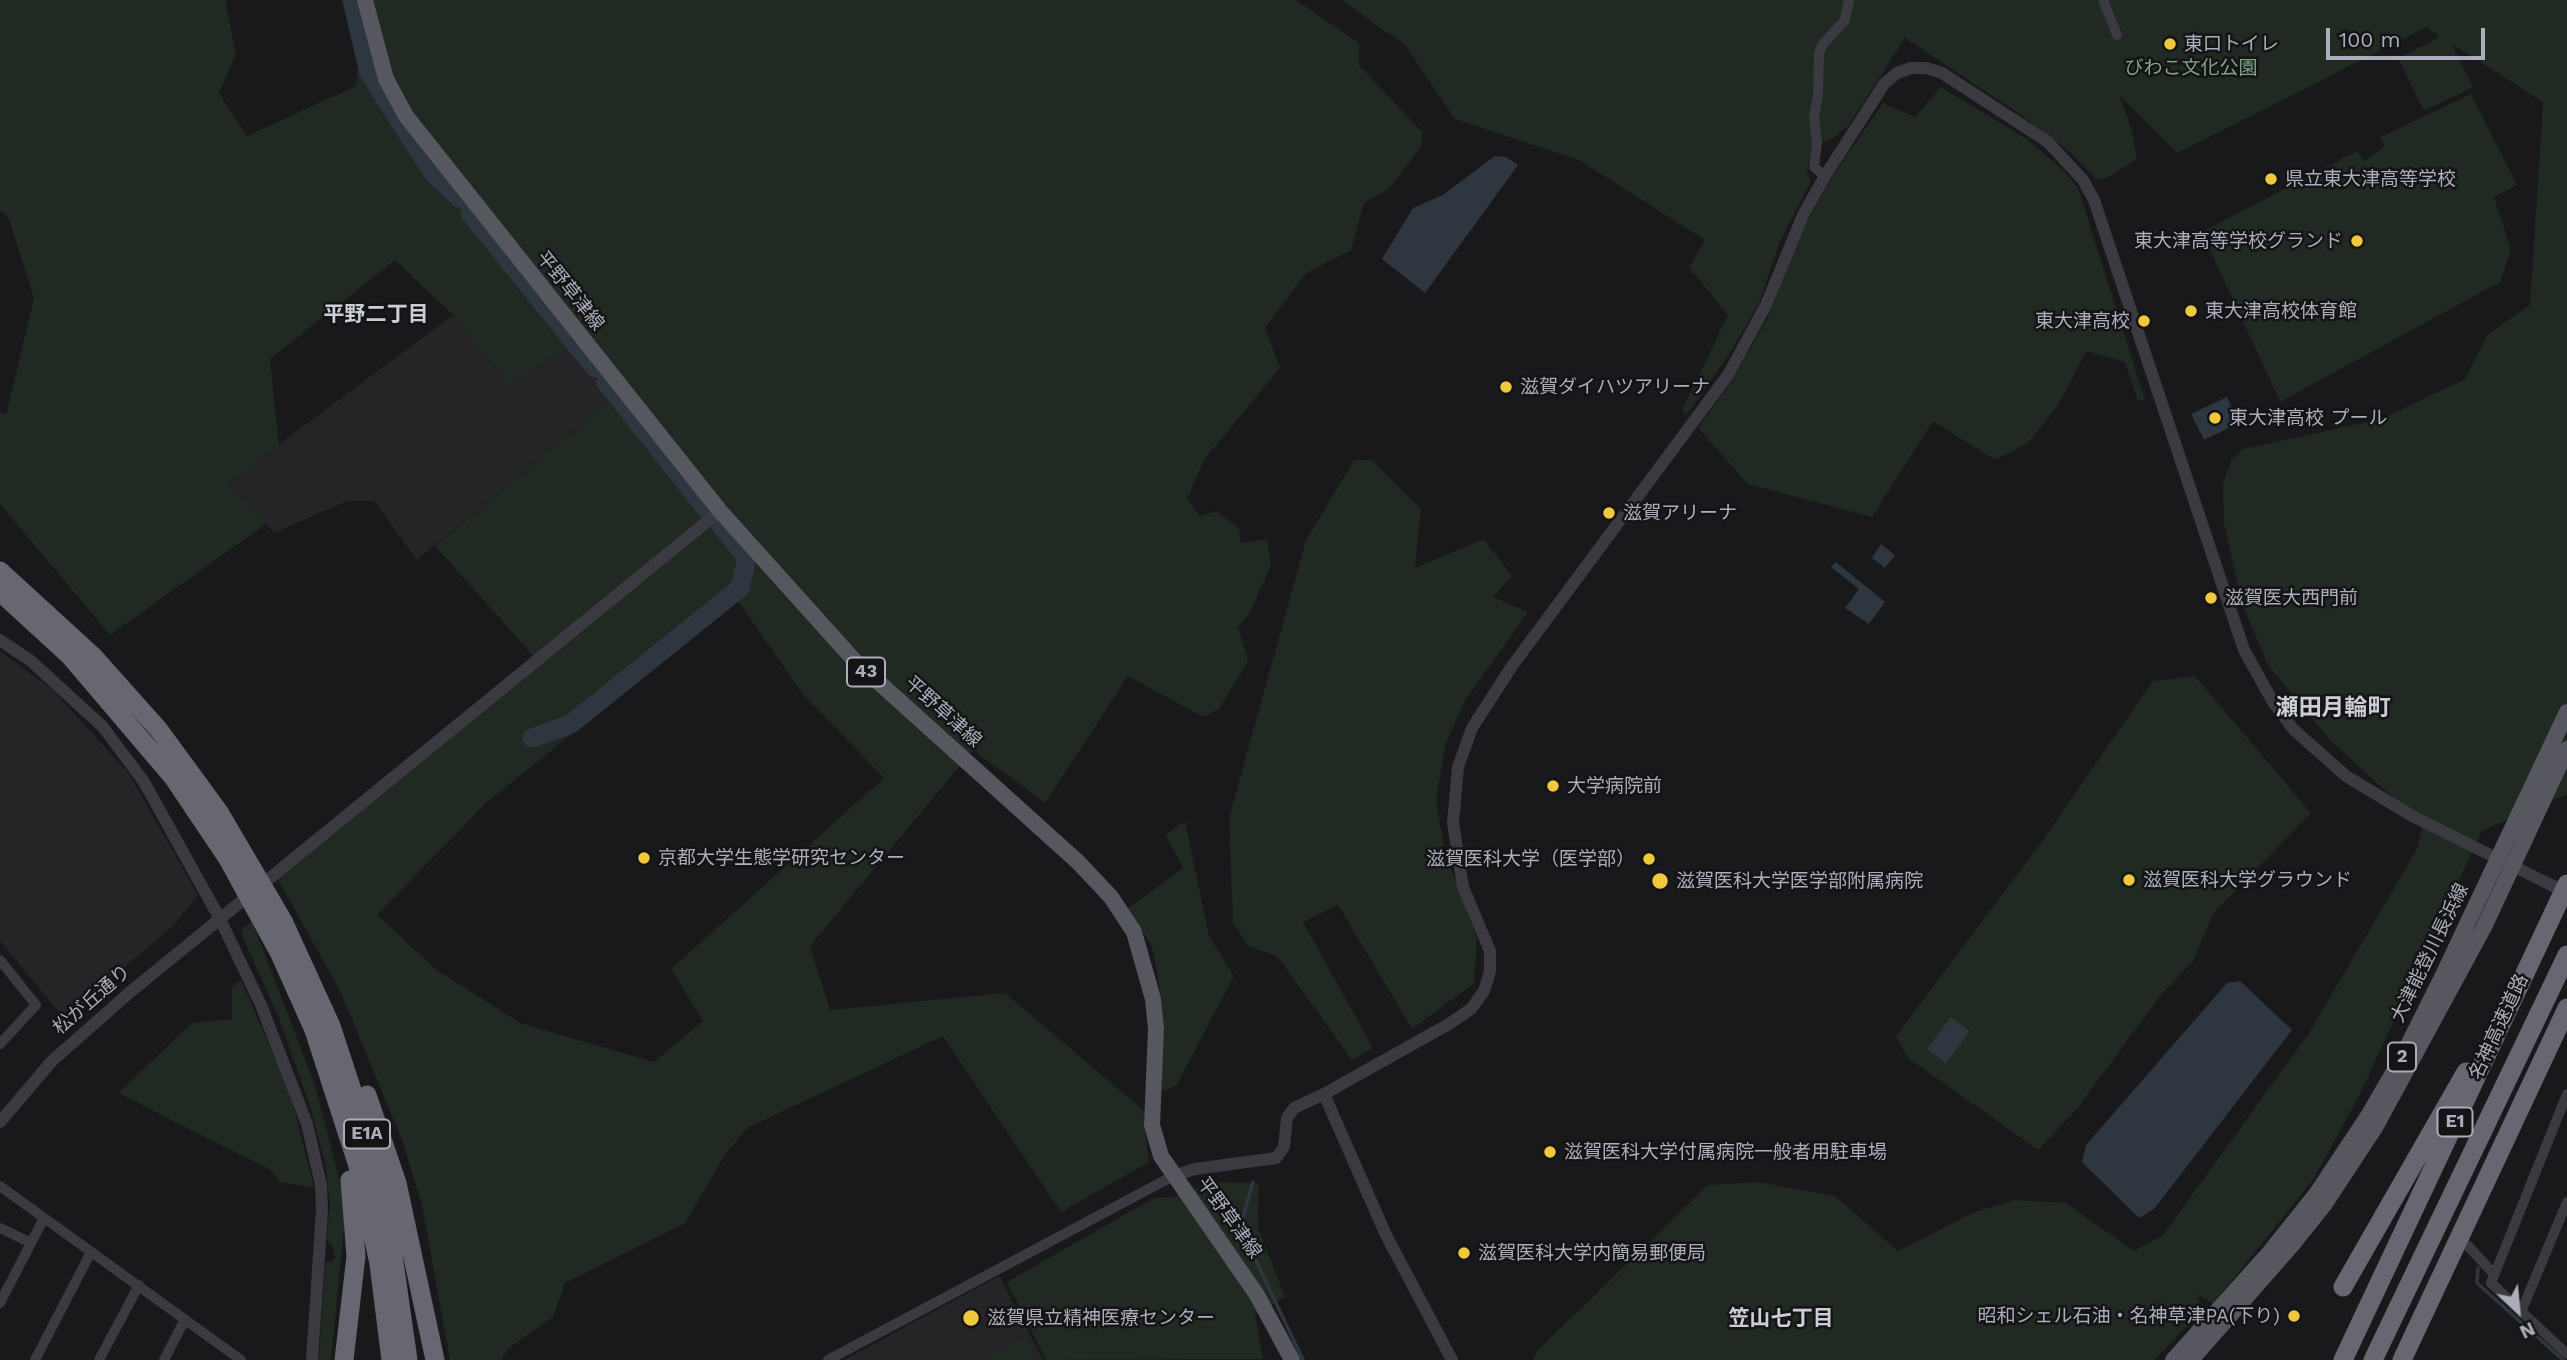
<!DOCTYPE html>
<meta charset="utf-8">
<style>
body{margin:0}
#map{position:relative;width:2567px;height:1360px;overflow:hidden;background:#19191b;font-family:"Work Sans",sans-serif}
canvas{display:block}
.north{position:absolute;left:2483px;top:1276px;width:70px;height:70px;-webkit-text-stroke:5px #141416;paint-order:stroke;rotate:154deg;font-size:19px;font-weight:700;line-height:28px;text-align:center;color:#abaeba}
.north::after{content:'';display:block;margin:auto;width:24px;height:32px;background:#abaeba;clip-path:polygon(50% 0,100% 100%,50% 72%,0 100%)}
.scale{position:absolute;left:2326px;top:28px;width:159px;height:32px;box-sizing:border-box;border:4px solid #abaeba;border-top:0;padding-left:9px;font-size:21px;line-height:24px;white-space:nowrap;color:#abaeba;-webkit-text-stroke:5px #141416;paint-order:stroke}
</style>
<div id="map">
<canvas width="2567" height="1360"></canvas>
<div class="north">N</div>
<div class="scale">100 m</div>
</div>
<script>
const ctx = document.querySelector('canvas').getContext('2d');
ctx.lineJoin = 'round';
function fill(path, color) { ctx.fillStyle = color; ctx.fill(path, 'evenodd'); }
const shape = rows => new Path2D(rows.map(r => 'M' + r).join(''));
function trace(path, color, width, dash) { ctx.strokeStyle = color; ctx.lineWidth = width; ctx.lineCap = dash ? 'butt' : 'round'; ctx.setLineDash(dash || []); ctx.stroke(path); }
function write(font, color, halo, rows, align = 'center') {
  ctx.font = font + ' "Work Sans","Noto Sans JP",sans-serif'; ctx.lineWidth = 5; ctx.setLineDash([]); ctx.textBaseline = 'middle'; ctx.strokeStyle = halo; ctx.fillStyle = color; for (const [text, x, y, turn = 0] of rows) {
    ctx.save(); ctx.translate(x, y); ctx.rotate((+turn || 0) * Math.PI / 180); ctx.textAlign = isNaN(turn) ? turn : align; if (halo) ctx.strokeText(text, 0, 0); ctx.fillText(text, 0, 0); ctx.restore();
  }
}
fill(shape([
 [453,315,509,387,577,336,621,391,417,560,374,501,347,501,274,533,228,482],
 [0,651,53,690,129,774,198,895,172,927,64,1018,0,941],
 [999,1276,1043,1360,844,1360]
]), '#252528');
fill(shape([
 [0,0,225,0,236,54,219,93,247,136,356,86,364,0,1296,0,1359,43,1359,65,1423,133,1420,148,1389,189,1364,203,1351,250,1305,274,1265,328,1280,368,1204,460,1187,499,1200,516,1216,511,1239,528,1241,543,1267,539,1271,565,1250,612,1238,627,1248,661,1219,709,1203,717,1128,676,1045,803,973,750,810,946,830,1010,1005,993,1143,1110,1149,1162,1061,1212,943,1036,747,1128,725,1155,685,1223,565,1283,553,1317,509,1348,501,1360,450,1360,422,1205,402,1140,340,991,275,874,537,660,435,546,620,392,577,337,509,387,453,315,395,260,270,359,279,445,228,483,267,523,110,635,0,504,0,412,6,415,34,298,8,216,0,211],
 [738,601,802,693,884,778,671,969,703,1021,654,1062,520,1023,437,970,377,915,487,802],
 [1341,0,2567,0,2567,794,2482,831,2359,1096,2313,1180,2213,1304,2197,1294,2203,1310,2154,1360,1533,1360,1536,1352,1708,1185,1758,1182,1835,1196,1898,1251,1972,1213,2015,1200,2066,1203,2134,1251,2163,1235,2309,1033,2417,849,2423,825,2330,740,2268,665,2241,601,2224,523,2223,483,2232,459,2243,449,2381,419,2465,379,2488,334,2530,305,2543,102,2452,44,2473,87,2424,111,2398,58,2440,37,2427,27,2177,153,2119,95,2132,131,2137,159,2107,178,2097,180,2069,151,2018,113,1905,38,1848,126,1830,140,1812,145,1807,171,1811,182,1780,241,1759,303,1727,358,1686,415,1682,410,1728,315,1689,267,1705,240,1579,160,1455,119,1405,45],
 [1941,87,2027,139,2064,171,2078,188,2145,400,2138,401,2125,362,2086,351,2059,404,2029,442,1995,460,1933,421,1872,517,1748,484,1698,428,1733,379,1768,317,1803,228,1834,174,1883,103,1915,117],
 [2471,94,2517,185,2494,197,2511,250,2500,282,2280,402,2202,232,2357,151,2365,161,2385,146,2380,137],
 [1354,460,1372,460,1421,509,1415,568,1484,539,1512,576,1493,597,1528,612,1464,702,1445,745,1436,801,1445,853,1477,938,1474,983,1412,1029,1338,905,1303,922,1373,1048,1352,1060,1277,956,1249,946,1233,923,1229,818,1306,540],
 [2195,676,2311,813,2213,914,2193,961,2161,995,2076,1110,2038,1150,1908,1058,1896,1036,2038,847,2153,681],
 [1185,821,1209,936,1234,976,1176,1086,1162,1091,1162,1000,1152,947,1128,908,1183,868,1166,835],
 [252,921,315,1085,341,1186,347,1223,344,1226,331,1360,319,1360,325,1262,333,1261,335,1256,333,1246,326,1240,330,1206,326,1167,311,1109,279,1018,242,935,243,929],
 [241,980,290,1092,314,1188,280,1182,271,1170,118,1093,192,1023,232,1019,232,988],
 [1215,1182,1259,1183,1258,1227,1285,1297,1255,1314,1263,1359,1046,1360,1007,1282,1154,1198,1174,1197],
 [1026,1337,1038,1360,983,1360]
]), '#202922');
fill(shape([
 [1495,156,1506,157,1518,165,1425,293,1382,259,1413,208,1443,195],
 [2227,397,2239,423,2204,440,2191,414],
 [1881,544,1895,555,1885,568,1872,558],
 [1836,562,1885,602,1869,624,1845,608,1859,589,1831,567],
 [2240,981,2292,1030,2154,1209,2139,1218,2082,1162,2086,1145,2227,983],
 [1951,1017,1970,1031,1946,1063,1927,1049]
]), '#2e363f');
trace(shape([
 [1253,1182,1240,1227,1303,1360],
 [2478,1268,2477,1283,2563,1360]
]), '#2e363f', 3.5);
trace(shape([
 [352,0,369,73,432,172,460,199],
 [470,213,595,368],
 [606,382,707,510],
 [532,738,571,724,740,588,747,558,720,524]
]), '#2e363f', 19);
trace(shape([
 [2103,0,2117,35],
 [1825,176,1814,167,1817,143,1814,117,1818,95,1819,53,1823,44,1845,20,1849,0],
 [0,960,36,1005,0,1044],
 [2567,1094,2491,1283,2567,1354],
 [0,1186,241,1360],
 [0,1228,31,1243],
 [2467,1245,2494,1274],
 [0,1303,44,1218],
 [2521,1312,2567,1202],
 [35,1360,91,1252],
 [99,1360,139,1285],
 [164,1360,185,1319],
 [828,1360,1173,1176]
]), '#3a3a40', 10);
trace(shape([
 [0,640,31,661,103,727,144,782,220,919,261,1005,307,1124,321,1185,322,1210,312,1360],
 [1324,1094,1386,1235,1452,1360],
 [0,1122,52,1061,129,993,720,511],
 [1173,1176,1195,1169,1276,1158,1284,1147,1287,1118,1294,1108,1324,1094,1449,1024,1471,1009,1484,991,1490,971,1490,951,1463,887,1453,823,1458,767,1472,728,1512,666,1728,375,1766,305,1803,215,1825,176,1884,84,1897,73,1911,68,1926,68,1942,73,2048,142,2083,180,2094,200,2244,650,2273,702,2293,729,2346,776,2414,817,2567,893]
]), '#3a3a40', 12);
trace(shape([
 [365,0,386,79,406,116,720,511,854,660,1078,862,1111,897,1134,932,1153,999,1156,1029,1152,1125,1161,1156,1257,1295,1292,1360],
 [2173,1360,2269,1253,2317,1193,2368,1116,2400,1061,2444,973,2567,712],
 [2191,1360,2292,1245,2324,1205,2376,1126,2484,927,2567,749]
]), '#56575f', 16);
trace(shape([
 [0,571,94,657,159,730,219,812,283,921,331,1026,371,1148,390,1234,408,1360],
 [0,592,70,656,173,777,228,859,280,954,314,1030,359,1169,379,1264,391,1360],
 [367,1095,397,1183,435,1360],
 [2343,1287,2466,1072],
 [344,1360,356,1256,350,1180],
 [2343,1360,2567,884],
 [2373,1360,2567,955],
 [2402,1360,2567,1008]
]), '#666771', 19);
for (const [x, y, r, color] of [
 [2170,44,7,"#f0c83b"],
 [2271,179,7,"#f0c83b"],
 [2357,241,7,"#f0c83b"],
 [2191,311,7,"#f0c83b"],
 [2144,321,7,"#f0c83b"],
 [1506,387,7,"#f0c83b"],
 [2215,418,7,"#f0c83b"],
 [1609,513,7,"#f0c83b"],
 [2211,598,7,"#f0c83b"],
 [1553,786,7,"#f0c83b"],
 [644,858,7,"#f0c83b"],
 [1649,859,7,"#f0c83b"],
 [2129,880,7,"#f0c83b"],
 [1660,881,9,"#f0c83b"],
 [1550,1152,7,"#f0c83b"],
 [1464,1253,7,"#f0c83b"],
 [2294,1316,7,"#f0c83b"],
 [971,1318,9,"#f0c83b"]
]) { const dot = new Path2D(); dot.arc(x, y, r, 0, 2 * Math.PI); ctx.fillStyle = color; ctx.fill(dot); trace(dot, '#141416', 2.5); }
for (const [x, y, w] of [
 [866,672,38],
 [2402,1057,28],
 [2455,1122,35],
 [367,1134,46]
]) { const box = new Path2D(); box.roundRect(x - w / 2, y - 14.5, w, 29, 5); ctx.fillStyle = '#141416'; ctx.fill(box); trace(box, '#abaeba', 2); }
write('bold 18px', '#abaeba', null, [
 ["43",866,672],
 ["2",2402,1057],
 ["E1",2455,1122],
 ["E1A",367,1134]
]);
write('19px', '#abaeba', '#141416', [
 ["東口トイレ",2184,44],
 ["県立東大津高等学校",2285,179],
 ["東大津高等学校グランド",2343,241,"right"],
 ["東大津高校体育館",2205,311],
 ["東大津高校",2130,321,"right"],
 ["滋賀ダイハツアリーナ",1520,387],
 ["東大津高校 プール",2229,418],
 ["滋賀アリーナ",1623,513],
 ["滋賀医大西門前",2225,598],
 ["大学病院前",1567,786],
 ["京都大学生態学研究センター",658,858],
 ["滋賀医科大学（医学部）",1635,859,"right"],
 ["滋賀医科大学グラウンド",2143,880],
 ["滋賀医科大学医学部附属病院",1676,881],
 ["滋賀医科大学付属病院一般者用駐車場",1564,1152],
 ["滋賀医科大学内簡易郵便局",1478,1253],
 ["昭和シェル石油・名神草津PA(下り)",2280,1316,"right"],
 ["滋賀県立精神医療センター",987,1318]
], 'left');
write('19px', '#83a589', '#141416', [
 ["びわこ文化公園",2191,68]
]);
write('19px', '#abaeba', '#141416', [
 ["平野草津線",570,291,51],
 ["平野草津線",943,712,42],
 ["大津能登川長浜線",2430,953,-64],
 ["松が丘通り",92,1000,-41],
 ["名神高速道路",2499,1027,-65],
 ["平野草津線",1229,1218,54]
]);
write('bold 21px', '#ccced6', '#141416', [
 ["平野二丁目",376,315],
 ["笠山七丁目",1781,1319]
]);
write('bold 23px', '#ccced6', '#141416', [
 ["瀬田月輪町",2333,708]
]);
</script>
